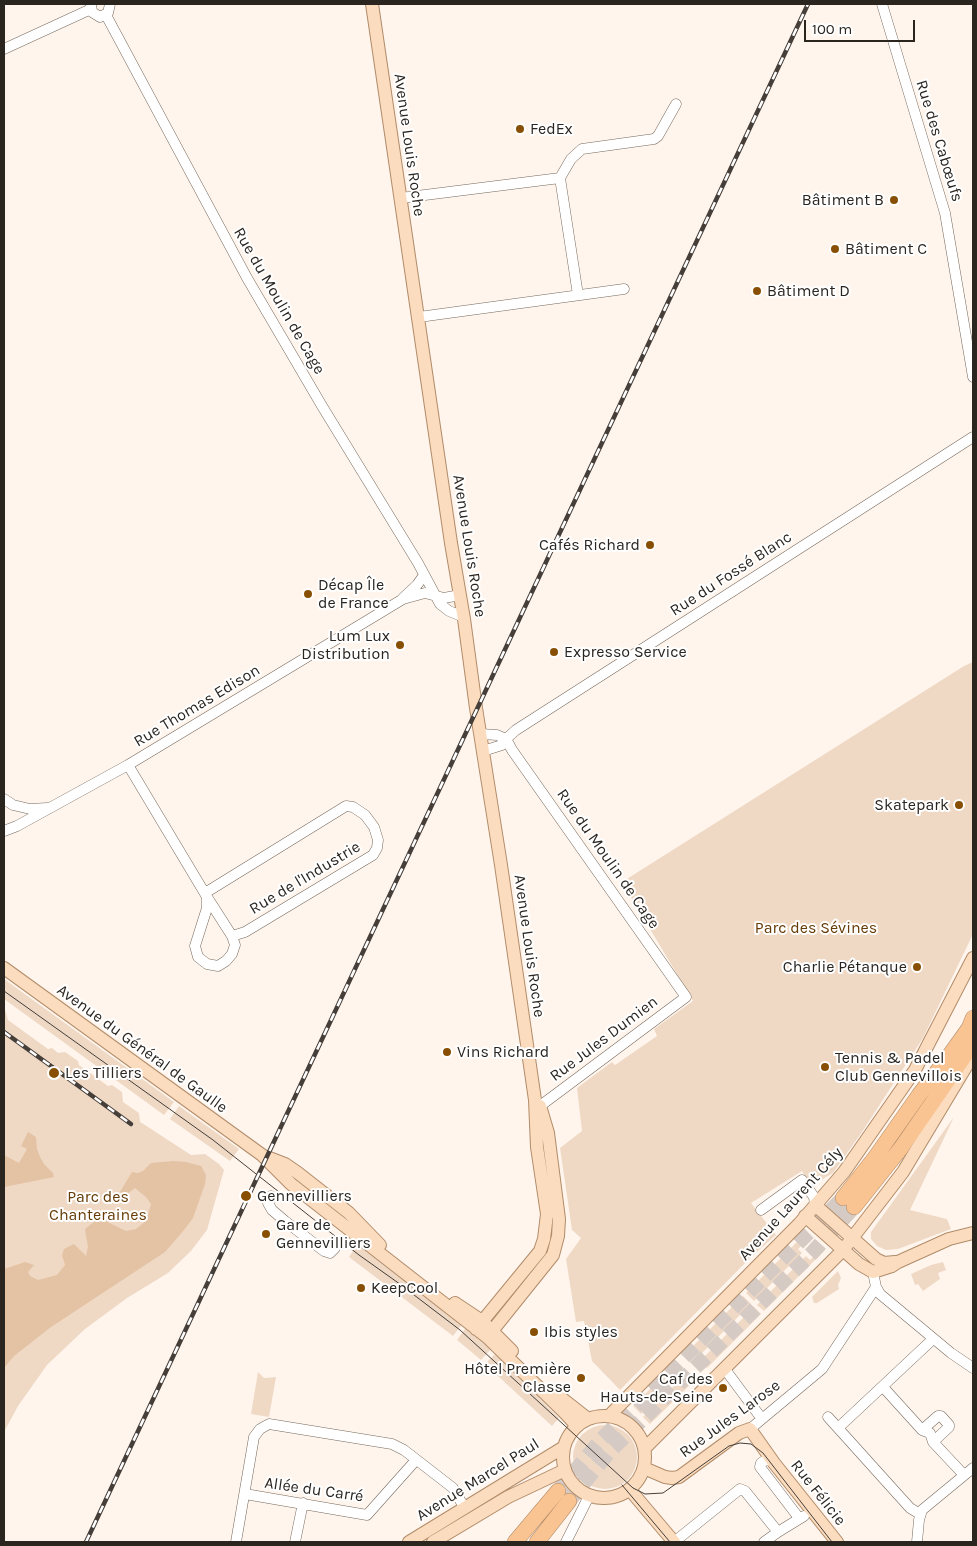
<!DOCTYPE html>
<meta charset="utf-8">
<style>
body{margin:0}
#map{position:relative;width:977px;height:1546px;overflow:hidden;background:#fff5ed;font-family:Karla,sans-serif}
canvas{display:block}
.frame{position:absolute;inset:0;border:5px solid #2b2520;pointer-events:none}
.scale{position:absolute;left:804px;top:20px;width:111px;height:22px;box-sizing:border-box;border:2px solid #2b2520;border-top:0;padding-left:6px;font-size:15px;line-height:18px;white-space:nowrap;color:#2b2520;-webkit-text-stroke:4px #fff;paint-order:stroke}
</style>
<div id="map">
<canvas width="977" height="1546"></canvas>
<div class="frame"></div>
<div class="scale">100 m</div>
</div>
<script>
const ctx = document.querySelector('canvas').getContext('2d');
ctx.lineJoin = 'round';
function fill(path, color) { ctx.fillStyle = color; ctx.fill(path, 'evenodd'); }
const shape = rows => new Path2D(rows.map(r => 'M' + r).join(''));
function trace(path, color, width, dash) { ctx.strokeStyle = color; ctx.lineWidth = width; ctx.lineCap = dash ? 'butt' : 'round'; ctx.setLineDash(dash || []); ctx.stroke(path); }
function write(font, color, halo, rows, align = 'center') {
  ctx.font = font + ' Karla,sans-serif'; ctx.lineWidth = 4; ctx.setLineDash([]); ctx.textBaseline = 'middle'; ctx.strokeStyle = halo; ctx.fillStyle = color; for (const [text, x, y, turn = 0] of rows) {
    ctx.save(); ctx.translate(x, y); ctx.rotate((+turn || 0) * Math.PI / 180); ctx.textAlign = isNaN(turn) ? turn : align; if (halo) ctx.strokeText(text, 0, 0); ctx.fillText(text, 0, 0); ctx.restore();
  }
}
fill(shape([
 [973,662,973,934,923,1038,862,1132,833,1173,811,1186,802,1171,751,1203,776,1235,750,1258,620,1390,592,1361,584,1321,576,1322,566,1259,581,1238,572,1230,560,1148,582,1131,577,1088,612,1062,615,1065,657,1036,654,1029,693,1001,622,882,964,666],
 [4,979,174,1102,164,1115,4,999],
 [4,1006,8,1020,48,1049,52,1048,58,1053,65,1052,78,1061,79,1065,108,1086,112,1085,122,1092,123,1102,139,1113,140,1122,145,1125,191,1155,205,1154,219,1164,224,1170,207,1230,191,1251,168,1273,127,1298,85,1329,47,1365,18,1406,4,1432],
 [179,1106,239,1149,230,1161,170,1119],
 [954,1117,910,1210,947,1219,951,1229,898,1249,886,1250,877,1246,871,1239,871,1232],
 [806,1233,810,1237,798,1249,802,1253,754,1301,746,1293],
 [359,1242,463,1323,453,1336,349,1257],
 [823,1248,825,1250,764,1311,757,1305,806,1256,810,1260],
 [943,1262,946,1270,938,1273,940,1279,923,1291,918,1284,915,1285,911,1274,931,1265],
 [838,1271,841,1278,838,1285,839,1289,817,1303,814,1303,812,1297],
 [743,1296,751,1304,697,1358,689,1350],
 [754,1307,761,1314,707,1368,700,1361],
 [467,1326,492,1348,481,1360,457,1340],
 [497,1352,542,1394,539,1398,559,1418,552,1426,485,1364],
 [676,1363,684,1371,641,1414,633,1406],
 [258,1372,264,1378,276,1377,269,1417,251,1414],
 [686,1374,694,1381,650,1424,643,1417],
 '573 1457a32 32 0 1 1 64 0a32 32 0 1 1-64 0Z'
]), '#efd9c5');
fill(shape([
 [28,1132,36,1137,37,1149,40,1157,44,1164,53,1173,54,1177,4,1187,4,1155,19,1163,27,1149,21,1146],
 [173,1161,186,1162,201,1166,206,1175,205,1184,193,1218,184,1230,165,1252,51,1327,14,1356,4,1368,4,1269,25,1262,34,1265,28,1272,30,1276,38,1280,57,1275,65,1265,62,1255,64,1249,74,1244,86,1256,88,1247,85,1229,99,1218,126,1231,136,1229,146,1221,151,1204,146,1197,135,1188,126,1195,120,1192,132,1172,138,1173,143,1171,151,1163]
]), '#e4c2a4');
trace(shape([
 [558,1491,602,1439,843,1198],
 [569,1501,609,1452,812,1253,854,1207]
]), '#d5cbc4', 15, [15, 8]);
const minor = shape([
 [91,4,92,12,100,17,108,13,110,4],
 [882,4,945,213,973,377],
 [106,15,247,278,322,406,418,563,440,604,449,611,464,617],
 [4,49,91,9],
 [560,178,571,159,582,149,654,139,658,136,676,104],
 [560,178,578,295],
 [401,198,560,178],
 [419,317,624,289],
 [403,598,417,585,424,575],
 [481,734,497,735,506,739],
 [506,739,512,750,686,997,540,1106],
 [483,751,502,745,506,739,516,730,973,437],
 [128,765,207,897,232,936,235,945,232,954,226,961,218,966,207,964,198,957,195,946,207,908,207,897],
 [4,799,13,805,30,809,47,808],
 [4,831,17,826,128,765,403,599,425,593,444,598,460,595],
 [205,893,346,806,353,807,365,815,374,827,378,840,377,848,373,855,245,932,232,936],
 [271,1196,268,1203,272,1210,285,1221,324,1251,330,1253,335,1248],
 [761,1210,802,1180,814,1197,815,1205],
 [873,1272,876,1287,880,1294,951,1353,973,1368],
 [724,1368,762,1419],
 [883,1387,922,1430,930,1433,933,1442,964,1475],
 [828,1417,910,1508,920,1514],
 [838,1428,933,1339],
 [750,1429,822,1369,876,1287],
 [922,1430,938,1416,941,1416,949,1425,949,1427,933,1442],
 [774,1463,769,1460,764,1461,761,1463,760,1467,799,1518],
 [245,1494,367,1515,416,1460],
 [778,1532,804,1516],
 [236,1542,254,1437,260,1429,269,1424,392,1444,404,1450,453,1488,464,1507],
 [295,1542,303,1503],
 [566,1542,589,1496],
 [674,1542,740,1489,745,1491,778,1532,764,1542],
 [917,1542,919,1520,922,1510,973,1468]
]);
const major = shape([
 [372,4,451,543,464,619,476,708,501,865,535,1100,537,1147,547,1214,544,1239,540,1251,476,1329],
 [4,968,262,1155,291,1184,487,1337,564,1412,577,1426],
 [267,1157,285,1164,298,1173,349,1213,380,1245],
 [815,1205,876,1259,884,1263,895,1262],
 [805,1216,859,1264,873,1272,892,1266,898,1262,949,1239,973,1233],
 [455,1303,482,1321,512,1351],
 [488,1336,553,1255,558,1236,559,1219,548,1133,540,1106],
 [555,1393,588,1419],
 '563 1457a41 41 0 1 1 82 0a41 41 0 1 1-82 0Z',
 [609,1416,799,1224,844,1172,915,1070,973,958],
 [645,1448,843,1250,903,1172,973,1055],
 [644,1468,665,1477,672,1478,679,1477,739,1433,750,1429,774,1463,837,1542],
 [630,1490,674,1542],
 [409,1542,564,1447],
 [433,1542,508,1497,565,1470]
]);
const highway = shape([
 [843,1198,874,1159,919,1095,949,1056,969,1028,973,1018],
 [854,1207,901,1148,968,1051,973,1039],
 [515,1542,558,1491],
 [537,1542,569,1501]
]);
trace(minor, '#76695d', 11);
trace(major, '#b18c6a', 14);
trace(highway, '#b18c6a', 16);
trace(minor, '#fff', 10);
trace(major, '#fbdcbe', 12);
trace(highway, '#f9c492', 15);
trace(shape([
 [4,991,213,1140,359,1255,397,1282,460,1330,633,1488,645,1494,663,1493,729,1446,740,1443,751,1444,763,1453,832,1542],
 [622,1485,670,1542]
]), '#453e39', 1);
const rail = shape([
 [4,1032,131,1124],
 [86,1542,808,4]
]);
trace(rail, '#453e39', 4.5);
trace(rail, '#fff', 2.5, [8]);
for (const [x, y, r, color] of [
 [520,129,5,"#884f03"],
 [894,200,5,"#884f03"],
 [835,249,5,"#884f03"],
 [757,291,5,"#884f03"],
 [650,545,5,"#884f03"],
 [308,594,5,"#884f03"],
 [400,645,5,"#884f03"],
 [554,652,5,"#884f03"],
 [959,805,5,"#884f03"],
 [917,967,5,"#884f03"],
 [447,1052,5,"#884f03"],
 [825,1067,5,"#884f03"],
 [54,1073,6,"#884f03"],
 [246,1196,6,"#884f03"],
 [266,1234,5,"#884f03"],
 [361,1288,5,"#884f03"],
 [534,1332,5,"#884f03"],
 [581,1378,5,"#884f03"],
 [723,1388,5,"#884f03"]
]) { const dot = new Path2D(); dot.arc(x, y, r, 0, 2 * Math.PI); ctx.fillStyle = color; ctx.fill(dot); trace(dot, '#fff', 2); }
write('16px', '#2b2520', '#fff', [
 ["FedEx",530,129],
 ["Bâtiment B",884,200,"right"],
 ["Bâtiment C",845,249],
 ["Bâtiment D",767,291],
 ["Cafés Richard",640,545,"right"],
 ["Décap Île",318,585],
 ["de France",318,603],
 ["Lum Lux",390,636,"right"],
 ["Distribution",390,654,"right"],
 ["Expresso Service",564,652],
 ["Skatepark",949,805,"right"],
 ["Charlie Pétanque",907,967,"right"],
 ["Vins Richard",457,1052],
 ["Tennis & Padel",835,1058],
 ["Club Gennevillois",835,1076],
 ["Les Tilliers",65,1073],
 ["Gennevilliers",257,1196],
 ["Gare de",276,1225],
 ["Gennevilliers",276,1243],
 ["KeepCool",371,1288],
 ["Ibis styles",544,1332],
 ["Hôtel Première",571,1369,"right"],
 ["Classe",571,1387,"right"],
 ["Caf des",713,1379,"right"],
 ["Hauts-de-Seine",713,1397,"right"]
], 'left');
write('16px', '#2b2520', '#fff', [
 ["Rue des Cabœufs",939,141,73],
 ["Avenue Louis Roche",409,145,82],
 ["Rue du Moulin de Cage",279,301,60],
 ["Avenue Louis Roche",469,546,81],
 ["Rue du Fossé Blanc",731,574,-33],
 ["Rue Thomas Edison",197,706,-31],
 ["Rue du Moulin de Cage",608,859,55],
 ["Rue de l'Industrie",305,878,-31],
 ["Avenue Louis Roche",529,946,82],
 ["Rue Jules Dumien",604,1039,-37],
 ["Avenue du Général de Gaulle",142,1049,36],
 ["Avenue Laurent Cély",791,1204,-48],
 ["Rue Jules Larose",730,1419,-36],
 ["Avenue Marcel Paul",478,1480,-32],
 ["Allée du Carré",314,1490,8],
 ["Rue Félicie",818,1493,52]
]);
write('16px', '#663b05', '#fff', [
 ["Parc des Sévines",816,928],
 ["Parc des",98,1197],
 ["Chanteraines",98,1215]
]);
</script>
